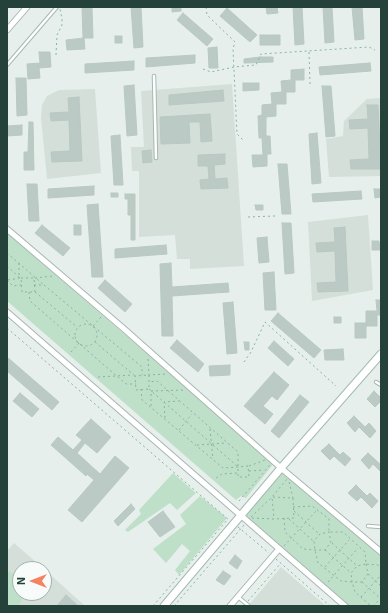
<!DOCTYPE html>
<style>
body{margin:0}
#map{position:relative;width:388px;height:613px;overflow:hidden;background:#e6efeb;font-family:"Exo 2",sans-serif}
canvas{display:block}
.frame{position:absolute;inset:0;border:8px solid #24423a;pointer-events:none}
.north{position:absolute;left:12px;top:561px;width:40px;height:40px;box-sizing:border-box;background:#f7fbf9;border:1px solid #a3b1ad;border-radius:50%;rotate:270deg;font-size:11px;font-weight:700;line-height:16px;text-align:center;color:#24423a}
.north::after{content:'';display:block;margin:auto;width:14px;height:18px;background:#f4845f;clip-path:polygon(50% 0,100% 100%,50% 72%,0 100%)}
</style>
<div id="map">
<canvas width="388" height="613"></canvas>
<div class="frame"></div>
<div class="north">N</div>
</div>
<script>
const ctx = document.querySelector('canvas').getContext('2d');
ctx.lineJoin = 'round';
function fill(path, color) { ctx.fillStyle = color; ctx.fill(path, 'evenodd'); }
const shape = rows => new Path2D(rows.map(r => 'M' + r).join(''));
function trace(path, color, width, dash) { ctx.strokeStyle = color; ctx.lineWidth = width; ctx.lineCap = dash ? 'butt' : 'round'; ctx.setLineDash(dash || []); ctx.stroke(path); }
fill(shape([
 [232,84,244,266,190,269,190,259,177,259,175,235,139,237,139,171,132,171,131,147,144,147,141,91],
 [95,89,101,173,47,179,41,118,42,105,47,96,59,90],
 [381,98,381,176,329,177,326,139,343,136,344,121,367,99],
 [368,215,373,290,312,301,308,222],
 [14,543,44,569,20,569,20,593,44,593,44,569,85,606,7,606,7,551],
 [281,567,326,606,248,606]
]), '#d4dfda');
fill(shape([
 [7,233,274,463,246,498,241,496,236,500,7,301],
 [281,468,381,552,381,606,345,606,242,515],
 [173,473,196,493,177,510,170,503,128,532,125,530,141,514,139,510],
 [200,496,227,518,179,575,175,570,190,551,182,544,166,563,153,549,186,524,180,515],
 [7,571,15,574,20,578,20,593,24,593,21,602,18,606,7,606]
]), '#bfe0c8');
const building = shape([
 [82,7,92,7,93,38,83,38,82,7],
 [131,7,141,7,143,47,134,48,131,7],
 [172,7,181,7,181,11,172,12,172,7],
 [266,7,277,7,278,13,267,14,266,7],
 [293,7,302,7,304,44,295,45,293,7],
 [323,7,332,7,334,42,325,43,323,7],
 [352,7,362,7,364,39,355,40,352,7],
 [227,8,257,35,250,42,220,16,227,8],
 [183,13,213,39,207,46,177,20,183,13],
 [260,35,280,35,280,45,260,45,260,35],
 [115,36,122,36,122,43,115,43,115,36],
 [84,38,85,49,67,50,66,40,84,38],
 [217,47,218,68,209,68,208,48,217,47],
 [39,52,50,52,51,67,39,68,40,78,28,79,27,64,40,63,39,52],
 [195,55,195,63,146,67,146,58,195,55],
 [260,57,273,57,273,62,244,63,244,59,260,57],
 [134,61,134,70,85,73,85,64,134,61],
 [370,63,371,71,320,75,319,67,370,63],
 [304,69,304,80,295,80,295,92,286,92,286,104,276,104,276,116,266,117,266,136,270,136,271,154,267,154,267,166,253,167,252,155,263,155,262,138,259,138,258,116,262,115,262,105,272,104,271,93,282,92,281,81,291,80,291,70,304,69],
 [16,78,26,78,27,115,17,116,16,78],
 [243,83,259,83,259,90,243,91,243,83],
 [134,85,137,135,127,136,124,86,134,85],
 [322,86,331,86,335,136,326,137,322,86],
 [223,90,224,101,169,105,169,95,223,90],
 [79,97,82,161,52,162,51,152,70,151,69,120,51,121,50,113,69,112,68,98,79,97],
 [367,105,378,105,381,169,351,169,350,160,369,159,368,128,350,129,349,120,368,119,367,105],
 [210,114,212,141,201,142,200,122,189,122,190,143,161,144,160,117,210,114],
 [29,122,33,122,34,170,24,170,24,152,28,152,29,122],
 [22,125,22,135,7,136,7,126,22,125],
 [317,133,321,183,312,184,309,134,317,133],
 [120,135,123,185,114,185,111,136,120,135],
 [151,150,152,162,143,163,142,151,151,150],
 [225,154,225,164,214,165,215,179,227,178,228,188,201,189,200,180,209,179,208,166,198,166,198,155,225,154],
 [278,164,287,164,291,214,282,214,278,164],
 [27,184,37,184,39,221,29,221,27,184],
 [94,186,94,195,48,198,48,189,94,186],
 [374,189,381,189,381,197,375,198,374,189],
 [361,191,362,199,313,202,312,194,361,191],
 [111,193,118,193,118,197,111,197,111,193],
 [125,194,135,194,135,240,131,240,131,215,128,215,128,199,125,199,125,194],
 [98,204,103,277,92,277,87,205,98,204],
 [255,205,263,205,263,210,256,210,255,205],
 [282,223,291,223,294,273,285,274,282,223],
 [42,225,70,248,63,256,35,233,42,225],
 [74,225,81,225,81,235,74,235,74,225],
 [345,227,348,291,318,292,317,283,336,282,335,251,317,252,316,243,335,242,334,228,345,227],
 [267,237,269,262,259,263,257,238,267,237],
 [372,241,379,241,380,250,372,250,372,241],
 [166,245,167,254,115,258,115,249,166,245],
 [171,263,172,287,228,283,229,292,172,296,173,336,162,336,160,264,171,263],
 [274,272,276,310,265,310,263,273,274,272],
 [105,280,132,304,125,312,98,288,105,280],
 [376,300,381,300,381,315,377,315,377,326,366,326,366,311,377,311,376,300],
 [233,302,237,353,227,354,223,303,233,302],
 [278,313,321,350,314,358,271,321,278,313],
 [334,317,341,317,341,323,334,323,334,317],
 [355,323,366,323,366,338,355,338,355,323],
 [177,340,204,364,198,372,170,348,177,340],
 [274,341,294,359,288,366,268,348,274,341],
 [244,342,249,342,249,350,245,350,244,342],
 [343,349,344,360,325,360,324,350,343,349],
 [7,357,59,402,52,410,7,371,7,357],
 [230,365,230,375,210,376,209,366,230,365],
 [274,372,289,385,277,400,272,396,263,406,273,414,265,424,244,406,274,372],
 [374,391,381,398,381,401,375,407,367,399,374,391],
 [20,393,39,409,32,417,13,401,20,393],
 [300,395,309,402,279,438,271,431,300,395],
 [354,416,365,427,369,423,376,431,370,438,359,427,355,432,347,423,354,416],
 [91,419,111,437,97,453,85,443,77,453,100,474,115,456,129,468,82,522,68,510,94,480,87,474,86,476,51,445,58,437,73,450,82,440,76,435,91,419],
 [329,444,340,455,343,452,351,459,345,466,334,456,330,460,321,451,329,444],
 [368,453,381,465,381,472,373,464,369,469,361,460,368,453],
 [356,485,367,496,370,493,378,501,372,508,361,497,357,501,348,493,356,485],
 [131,504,135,509,118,526,114,521,131,504],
 [163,511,175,527,160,537,148,522,163,511],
 [235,555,242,561,237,569,229,563,235,555],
 [223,571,231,576,224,585,216,580,223,571],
 [66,595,78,606,57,606,66,595]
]);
fill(building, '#bbcac4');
trace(building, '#b8c9c2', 1);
const lane = shape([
 [7,65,57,7],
 [154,76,156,158],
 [376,382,381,385],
 [368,526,381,527],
 [238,597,249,606]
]);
const street = shape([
 [7,30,27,7],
 [7,229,123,328,281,468,381,552],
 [7,312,345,606],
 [230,606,279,549]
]);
const secondary = shape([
 [164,606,281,468,381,354]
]);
trace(lane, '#a8b8b2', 4.5);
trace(street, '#a8b8b2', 7);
trace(secondary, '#a4bbb3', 9);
trace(shape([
 [206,7,207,15,235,42,233,49,237,134,243,140],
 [309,52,310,85],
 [56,55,57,35,62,25,62,19,60,9],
 [203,69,211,72,234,67,256,65,261,54,369,47,375,50],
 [248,217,275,216],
 [7,253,44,285],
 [19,263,19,276],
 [7,266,20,278],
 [21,278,34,278,35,292,22,292,21,278],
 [35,278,53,276],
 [7,280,13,286,21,285],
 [8,280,20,278],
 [34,285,44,285,142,367,142,375],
 [29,292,30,301,126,384,136,384],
 [35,292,77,327],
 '75 335a11 11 0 1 1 22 0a11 11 0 1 1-22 0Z',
 [93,326,101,317],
 [7,328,229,520],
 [95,342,135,376],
 [71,352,79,343],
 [148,359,149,375,166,374],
 [244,362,251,352,265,322,336,386],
 [149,375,149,389,136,390,135,376,149,375],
 [98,377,133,375],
 [141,389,142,400,223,468,238,467,248,466,249,477,238,477,238,452,157,381,149,382],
 [149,389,237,466],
 [151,406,151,391,186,390],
 [165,418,164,402,179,401],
 [210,429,213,459],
 [179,430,192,414],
 [197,445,226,443],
 [249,466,265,460],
 [249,471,264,470],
 [216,478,222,474,238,473],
 [289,482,293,498],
 [239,501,270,465],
 [293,507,312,506,329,519,329,532,343,532,365,552,366,564,378,565,381,568],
 [294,511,319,534],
 [251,517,272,497,287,479],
 [252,518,274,519,294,518,293,498,272,497,274,519],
 [284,518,285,532,303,549,315,550,325,550,331,542,329,532,320,534,314,541,315,550,318,563,341,581,352,582,355,592,371,606],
 [289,519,313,541],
 [238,527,269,553],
 [332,543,356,565],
 [284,546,316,511],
 [325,550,351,573],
 [276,559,330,606],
 [366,564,368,574,362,582,352,582,351,573,357,566,366,564],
 [325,567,349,540],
 [368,574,381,586],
 [328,582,358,548],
 [362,582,381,599],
 [361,597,381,575],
 [248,601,280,564],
 [153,606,228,519],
 [174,606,244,525],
 [373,606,381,598]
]), '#86b3a5', 1, [2, 3]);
trace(lane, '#fff', 2.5);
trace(street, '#fff', 5);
trace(secondary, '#fff', 7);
</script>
